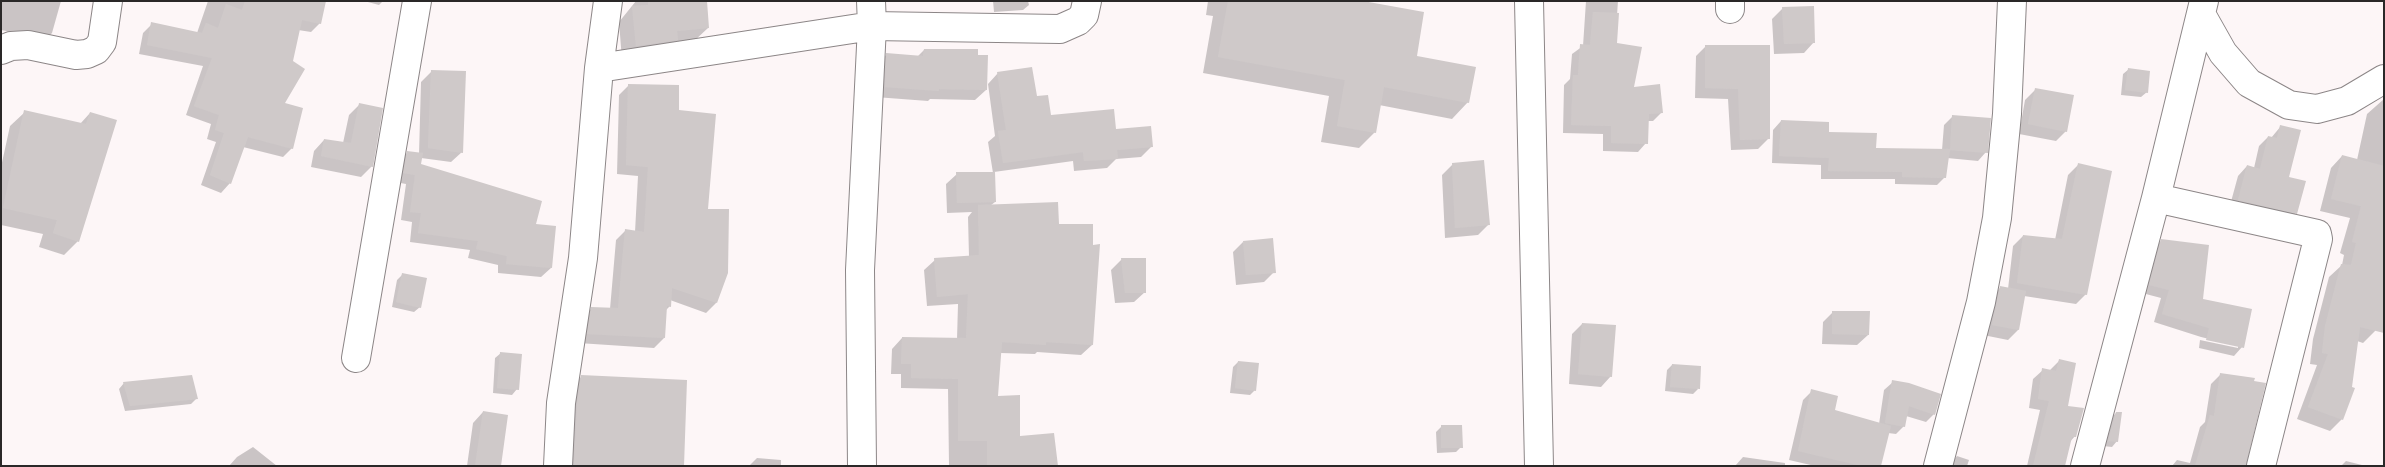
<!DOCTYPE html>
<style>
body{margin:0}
#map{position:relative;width:2385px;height:467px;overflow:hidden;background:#fdf6f7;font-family:Raleway,sans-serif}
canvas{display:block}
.frame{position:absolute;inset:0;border:2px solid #2a2828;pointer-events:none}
</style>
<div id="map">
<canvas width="2385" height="467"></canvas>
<div class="frame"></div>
</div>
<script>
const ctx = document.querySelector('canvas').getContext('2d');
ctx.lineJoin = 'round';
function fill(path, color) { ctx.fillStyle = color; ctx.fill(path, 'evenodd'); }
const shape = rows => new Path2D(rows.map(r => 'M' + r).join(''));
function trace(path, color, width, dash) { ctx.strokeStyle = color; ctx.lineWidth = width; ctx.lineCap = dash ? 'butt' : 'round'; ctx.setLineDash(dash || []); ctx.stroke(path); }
fill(shape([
 [1,1,61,1,52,33,39,46,17,33,1,30],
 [208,1,324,1,320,23,311,32,298,30,283,104,292,148,283,157,243,147,230,183,221,193,201,185,216,142,207,139,211,124,186,115,203,66,139,54,143,33,152,24,197,33],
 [364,1,383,1,379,5],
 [636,1,705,1,708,28,693,42,622,60,619,22],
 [993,1,1028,1,1029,5,1023,10,994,12],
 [1208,1,1364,1,1415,57,1468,102,1452,119,1379,105,1375,132,1359,148,1321,142,1329,96,1203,73,1213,16,1206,15],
 [1586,1,1618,1,1615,44,1633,88,1662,112,1653,121,1647,121,1646,143,1638,152,1603,151,1603,134,1563,133,1564,85,1570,79,1572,54,1583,46],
 [1783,8,1814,42,1804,53,1774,54,1772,19],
 [1706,46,1769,47,1768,139,1758,149,1731,150,1728,99,1695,98,1696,56],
 [924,50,986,90,975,100,930,99,928,101,875,97,876,65,887,54,917,57],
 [2129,69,2147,92,2141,97,2121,95,2123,74],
 [432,71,462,152,451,162,421,158,420,165,534,225,551,268,541,277,498,273,498,265,468,258,470,250,410,242,412,222,401,220,406,184,395,182,398,162,408,152,419,154,421,82],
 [998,73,1036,98,1050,117,1114,130,1151,147,1141,157,1116,159,1107,168,1074,171,1073,161,994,172,995,202,990,206,1058,225,1092,345,1081,355,1037,352,1035,354,1000,353,997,397,1019,437,1057,466,949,466,948,389,901,388,901,374,891,374,892,349,902,338,957,339,958,304,927,306,924,270,935,260,969,257,968,217,972,212,947,213,946,184,957,174,993,173,988,142,995,136,988,84],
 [629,85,677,111,727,273,716,303,706,313,670,300,670,306,665,311,664,338,654,348,578,343,582,318,592,308,610,309,616,240,626,230,635,232,638,176,617,174,619,95],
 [2036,89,2066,131,2056,141,2019,134,2025,100],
 [2384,99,2384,307,2375,331,2363,343,2357,341,2342,419,2330,431,2297,419,2317,365,2310,364,2313,339,2329,277,2342,265,2344,255,2340,253,2350,218,2320,211,2331,168,2342,156,2357,160,2367,114],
 [359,105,372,166,361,177,311,167,314,151,324,140,343,143,349,115],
 [25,112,80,124,90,113,78,241,64,255,39,247,43,234,1,225,1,167,10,126],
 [1953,116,1986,152,1978,161,1947,158,1945,177,1937,185,1895,184,1895,179,1821,179,1821,165,1772,163,1773,130,1781,121,1827,133,1875,149,1942,150,1944,125],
 [2281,126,2288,178,2296,213,2287,222,2229,209,2238,176,2247,166,2254,168,2259,146,2268,137,2271,138],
 [1453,164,1489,224,1478,235,1445,238,1442,175],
 [2078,165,2086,294,2076,304,2024,296,2018,330,2008,340,1983,335,1990,298,2000,288,2008,289,2013,246,2023,236,2055,240,2068,175],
 [2162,240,2202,300,2242,347,2234,356,2199,348,2200,340,2238,348,2238,346,2201,337,2154,322,2161,298,2142,293,2153,248],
 [1243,242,1274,272,1264,282,1236,285,1233,252],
 [1122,259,1145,292,1134,302,1115,303,1111,270],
 [403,274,420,307,414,312,392,307,397,280],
 [1833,312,1868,335,1857,345,1822,344,1823,322],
 [1582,324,1611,376,1601,387,1569,384,1572,334],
 [501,353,517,389,512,395,493,393,495,358],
 [2059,361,2067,407,2075,436,2069,443,2063,466,2027,466,2040,410,2029,408,2033,379,2043,370,2049,371],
 [1238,362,1255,390,1250,395,1230,393,1233,367],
 [1672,365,1698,389,1693,394,1665,391,1667,370],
 [2221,374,2245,466,2172,466,2177,460,2190,463,2200,427,2205,422,2211,384],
 [582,376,682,466,558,466,565,393],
 [1893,382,1934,414,1926,422,1906,416,1904,426,1896,434,1888,433,1880,466,1815,466,1789,460,1803,400,1812,391,1833,410,1879,424,1884,390],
 [124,383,196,399,191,404,125,411,119,389],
 [483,412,500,466,467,466,473,423],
 [2116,413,2117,441,2112,447,2103,446,2111,418],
 [1442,426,1461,447,1456,452,1437,453,1436,432],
 [253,447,277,466,229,466,237,457],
 [1957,456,1969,460,1967,466,1948,466],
 [1743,457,1785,463,1785,466,1735,466],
 [757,458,781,460,781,466,749,466],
 [2346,461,2366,466,2341,466]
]), '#0003');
fill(shape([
 [245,1,326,1,321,24,302,20,293,61,305,69,285,103,303,108,293,149,248,137,231,184,210,175,224,133,215,130,219,115,194,106,212,58,147,45,151,22,202,33,206,23,218,28,226,4,242,10],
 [648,1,707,1,709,28,677,31,678,40,636,46,632,6,648,5],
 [1228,1,1363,1,1424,12,1417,56,1476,67,1469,103,1384,87,1376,133,1337,126,1345,80,1218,57],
 [1814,6,1815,43,1784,44,1782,7],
 [1593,12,1619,13,1617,43,1642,47,1634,87,1660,84,1663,113,1649,114,1648,144,1611,143,1611,126,1571,125,1573,75,1578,75,1580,44,1590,45],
 [1705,45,1770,45,1770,139,1740,140,1738,89,1705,88],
 [924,49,978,49,978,55,988,55,987,90,939,89,939,91,885,87,886,53,923,56],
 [1032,67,1037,96,1048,95,1051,115,1114,109,1116,129,1151,126,1153,147,1117,150,1118,159,1084,161,1083,152,1003,163,998,131,1006,130,997,72],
 [2128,68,2150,71,2148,93,2125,90],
 [431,70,466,71,463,153,428,148],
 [628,84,679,85,679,110,716,114,708,209,729,209,728,273,717,303,672,288,671,307,667,306,665,338,587,334,591,307,618,308,625,229,644,232,648,167,626,165],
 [2035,88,2074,95,2067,132,2028,124],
 [359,103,383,108,373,167,321,156,324,139,351,143],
 [24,110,86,124,90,112,117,120,79,242,53,233,57,220,3,208],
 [1952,115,1991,118,1988,153,1950,150],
 [1781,120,1829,122,1829,132,1877,133,1876,148,1950,149,1946,178,1902,177,1902,172,1828,171,1829,158,1779,156],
 [2280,125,2301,130,2289,177,2306,181,2297,214,2238,200,2247,165,2260,169,2268,136,2277,138],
 [407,151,423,153,421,164,542,201,536,224,556,226,552,268,506,264,507,256,476,249,478,241,418,233,421,213,410,212,415,175,403,173],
 [2342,155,2384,166,2384,333,2360,327,2352,387,2355,388,2343,420,2308,407,2328,354,2322,353,2325,326,2341,264,2351,265,2356,243,2352,242,2361,206,2331,199],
 [1484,160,1490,225,1455,228,1452,163],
 [2078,163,2112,171,2087,295,2017,283,2023,235,2062,239],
 [956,172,995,172,996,202,957,203],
 [1058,202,1059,224,1093,224,1093,245,1100,244,1093,345,1046,342,1046,345,1002,342,998,396,1020,395,1020,436,1054,433,1058,466,987,466,987,441,958,441,958,379,911,378,911,364,901,364,902,337,966,338,968,294,937,297,934,258,979,255,978,205],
 [1273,238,1276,273,1246,275,1243,241],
 [2161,239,2209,245,2203,299,2252,309,2244,348,2206,340,2209,328,2162,314,2169,290,2149,285],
 [1121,258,1146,258,1146,293,1125,293],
 [402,273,427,278,421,308,396,302],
 [2000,286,2026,291,2019,330,1992,325],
 [1832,311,1870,311,1869,335,1832,334],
 [1582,323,1616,325,1612,377,1578,374],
 [500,352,522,354,519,390,497,388],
 [2059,359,2076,363,2068,406,2084,408,2076,437,2072,437,2065,466,2033,466,2049,401,2038,399,2042,368,2056,371],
 [1238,361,1259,363,1256,391,1235,388],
 [1672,364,1701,366,1700,389,1670,387],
 [2220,373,2255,378,2254,381,2266,383,2246,466,2195,466,2210,415,2214,416],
 [192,375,198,399,130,406,123,382],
 [581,375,687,380,684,466,574,466,577,405],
 [1892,380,1909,383,1941,394,1935,415,1909,406,1905,427,1885,423],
 [1811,389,1838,396,1835,410,1891,426,1881,466,1862,466,1798,451],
 [483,411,508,415,501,466,475,466],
 [2116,412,2122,412,2118,442,2108,441],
 [1441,425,1462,425,1463,448,1441,448]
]), '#cfc9c9');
const minor = shape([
 [1730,9,1730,1],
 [2201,14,2223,53,2249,83,2289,105,2317,109,2347,101,2384,79],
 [1,50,11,46,28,45,76,55,87,54,96,50,102,42,108,1],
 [599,68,872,26,1060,29,1078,21,1084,15,1087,1],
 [2156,198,2317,234,2318,239,2261,466],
 [356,358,417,1],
 [558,466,561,403,583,258,599,68,608,1],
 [862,466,860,270,872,26,871,1],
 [1938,466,1981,302,1997,218,2007,114,2012,1],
 [2085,466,2156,198,2204,1]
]);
const highway = shape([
 [1529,1,1539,466]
]);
trace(minor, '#8c8687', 30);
trace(highway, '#8c8687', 30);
trace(minor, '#fff', 28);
trace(highway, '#fff', 28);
</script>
